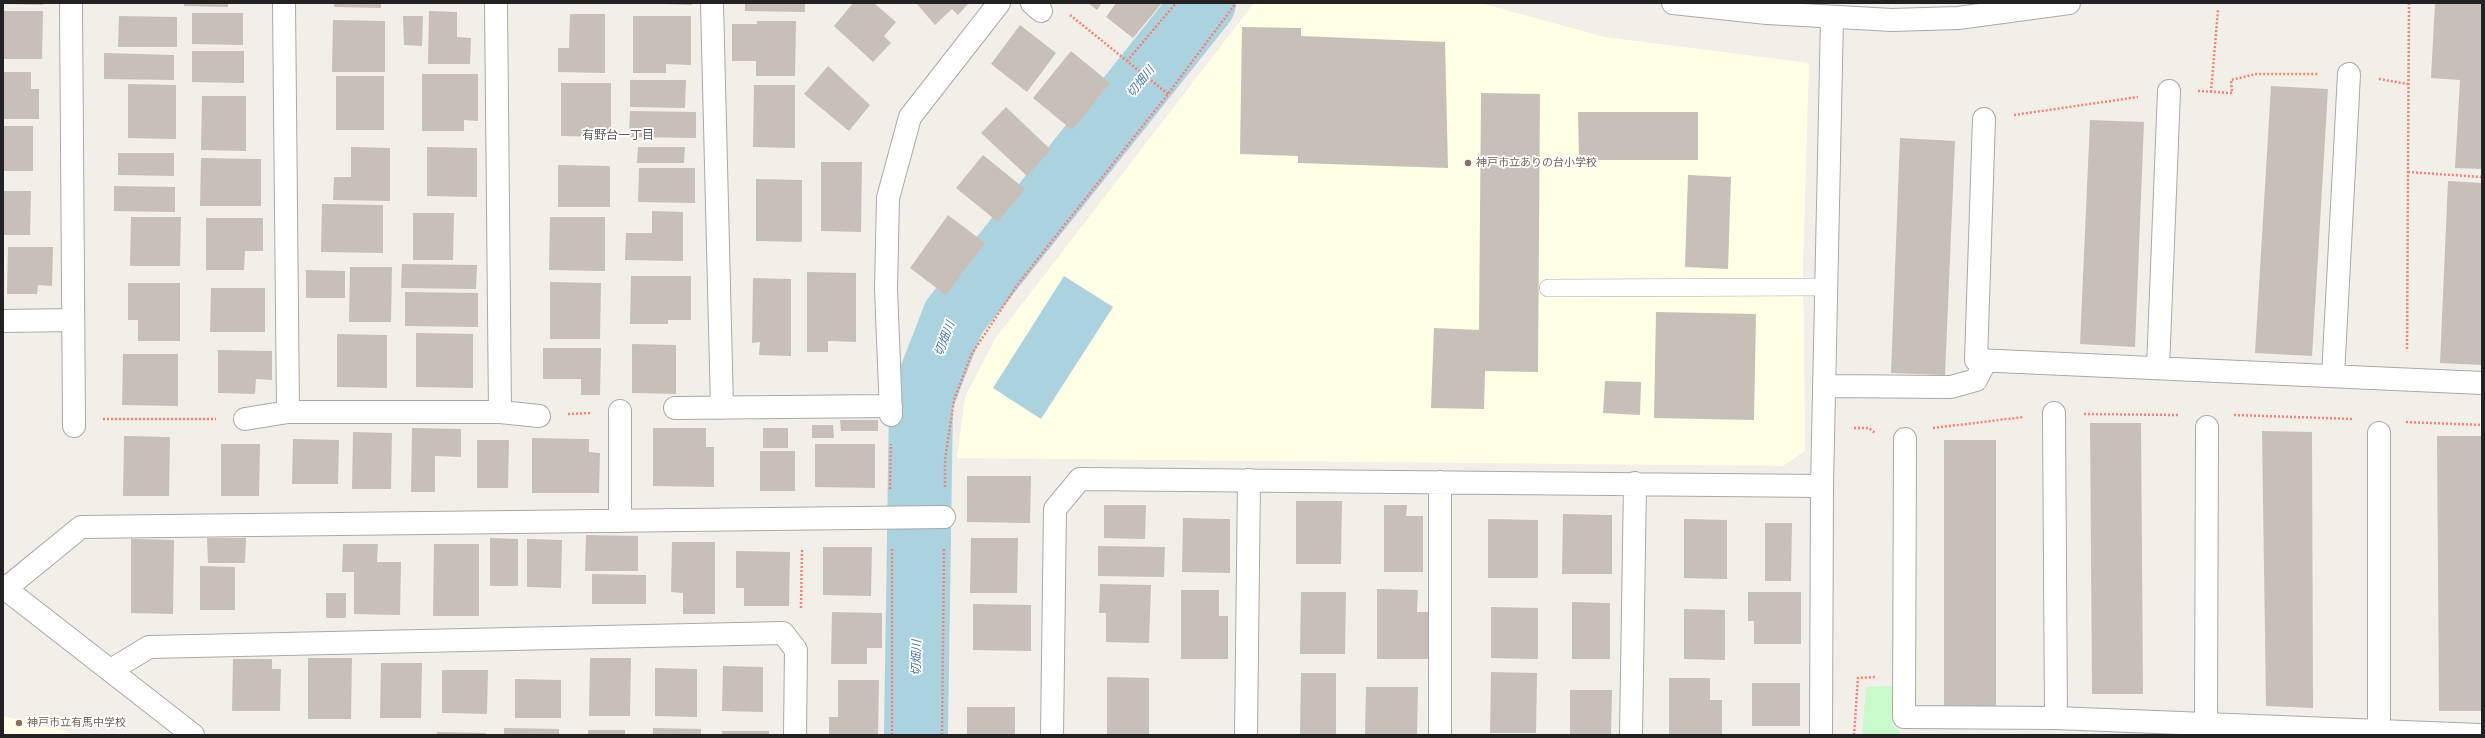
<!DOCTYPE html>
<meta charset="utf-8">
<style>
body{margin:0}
#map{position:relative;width:2485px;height:738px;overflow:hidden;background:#f2efe9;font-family:"Fira Sans Condensed",sans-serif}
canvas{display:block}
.frame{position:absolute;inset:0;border:4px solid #222;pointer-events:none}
</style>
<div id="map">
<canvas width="2485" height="738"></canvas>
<div class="frame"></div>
</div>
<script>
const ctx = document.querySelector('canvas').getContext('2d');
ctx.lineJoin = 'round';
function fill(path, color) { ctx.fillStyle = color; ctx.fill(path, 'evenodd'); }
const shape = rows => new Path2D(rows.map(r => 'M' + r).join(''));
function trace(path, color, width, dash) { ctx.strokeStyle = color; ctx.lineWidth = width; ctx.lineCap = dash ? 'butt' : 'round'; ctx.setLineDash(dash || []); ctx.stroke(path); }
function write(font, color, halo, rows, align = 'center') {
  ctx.font = font + ' "Fira Sans Condensed","Noto Sans JP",sans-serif'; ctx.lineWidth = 3.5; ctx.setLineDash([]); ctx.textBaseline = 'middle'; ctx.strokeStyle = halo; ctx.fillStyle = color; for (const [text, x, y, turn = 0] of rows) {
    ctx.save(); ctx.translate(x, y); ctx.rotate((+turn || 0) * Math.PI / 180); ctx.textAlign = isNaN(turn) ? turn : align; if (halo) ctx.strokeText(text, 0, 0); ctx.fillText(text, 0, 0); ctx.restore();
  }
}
fill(shape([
 [1254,3,1480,3,1605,37,1809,63,1803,263,1805,451,1783,466,957,458,965,397,995,339],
 [3,716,66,731,73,735,3,735]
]), '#ffffe5');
fill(shape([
 [1893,686,1892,724,1903,735,1862,735,1866,687]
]), '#c8facc');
fill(shape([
 [1064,276,1113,307,1041,419,993,388]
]), '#aad3df');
trace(shape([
 [916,735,921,402,954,317,1204,3]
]), '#aad3df', 64);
fill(shape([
 [3,3,43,3,43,5,3,4],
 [184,3,228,3,228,7,184,6],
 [334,3,381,3,381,8,334,7],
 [662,3,692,3,692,5,662,4],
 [745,3,805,3,805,12,745,11],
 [853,3,874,3,896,22,884,36,891,43,873,62,834,26],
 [916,3,969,3,958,15,952,9,935,25],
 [1088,3,1102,3,1097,10],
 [1116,3,1162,3,1133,38,1106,17],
 [2435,3,2482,3,2482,169,2455,168,2460,80,2431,78],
 [3,11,43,11,42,59,3,59],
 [429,11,457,12,457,37,471,38,470,64,428,64],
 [192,13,243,13,243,45,192,44],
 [570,14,605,14,605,73,558,72,558,48,569,48],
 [119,16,177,17,177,47,118,47],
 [403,16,423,16,422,46,404,45],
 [633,16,691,16,691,65,666,64,666,73,633,73],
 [333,20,385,21,385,72,332,72],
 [757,21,796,21,795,76,756,76,756,61,732,61,732,24,757,24],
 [1020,25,1056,53,1027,92,991,64],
 [1242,27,1301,28,1301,36,1445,42,1448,168,1298,163,1298,156,1240,154],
 [192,51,244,51,244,83,192,82],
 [1071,51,1110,83,1072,130,1033,98],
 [104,53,174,55,174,80,104,79],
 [828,66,870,105,849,131,804,94],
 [3,72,31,72,31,89,39,89,39,119,3,119],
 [422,74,478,74,478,121,464,120,464,131,422,131],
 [336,76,384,76,384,130,336,130],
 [630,80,686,80,685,108,630,107],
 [561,83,611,83,611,137,561,136],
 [128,84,176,85,176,139,128,138],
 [754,85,795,85,795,148,753,147],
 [2271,86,2328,89,2312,356,2255,353],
 [1481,93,1540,94,1538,372,1485,371,1484,409,1431,408,1434,328,1479,330],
 [202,96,246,96,246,151,201,150],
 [1006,107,1051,150,1027,176,981,133],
 [630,111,696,112,696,138,629,137],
 [1578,112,1698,112,1698,160,1579,160],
 [2090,120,2144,122,2135,347,2080,344],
 [3,126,33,126,33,171,3,171],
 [1900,138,1955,141,1945,375,1891,373],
 [351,147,390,148,390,201,333,200,334,177,351,177],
 [427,147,477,148,477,197,427,196],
 [638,147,685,147,684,163,637,163],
 [118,153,174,153,174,176,118,175],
 [983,155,1025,189,998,222,956,188],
 [201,158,261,159,261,206,200,206],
 [821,162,862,162,861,232,821,231],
 [558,165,610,166,610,207,558,207],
 [639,168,695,168,695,203,638,202],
 [1688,175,1731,177,1728,269,1685,267],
 [756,179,802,180,802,242,756,241],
 [2448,181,2482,183,2482,365,2440,363],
 [114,186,175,187,175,212,114,211],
 [3,191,31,191,30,235,3,235],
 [322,204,383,205,383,253,321,252],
 [652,211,683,212,683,261,625,260,626,233,652,233],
 [413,213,454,213,453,260,413,260],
 [948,215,985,243,946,295,910,268],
 [131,217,181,217,180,266,130,266],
 [550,217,605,217,605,271,549,270],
 [206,218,263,218,263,251,245,251,244,270,206,270],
 [8,247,53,247,52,286,38,285,37,294,7,294],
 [402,264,477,265,476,289,401,288],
 [350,267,392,267,391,322,349,322],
 [306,270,345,271,345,298,306,298],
 [807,272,856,273,856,342,828,341,828,352,807,352],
 [631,276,691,276,691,320,668,320,668,324,630,324],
 [753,278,791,279,791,356,759,355,760,342,752,343],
 [550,282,601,283,600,339,550,339],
 [128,283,180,283,180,341,138,341,138,320,128,320],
 [211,288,265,288,265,332,210,332],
 [405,292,478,293,478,327,405,326],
 [1656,312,1756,314,1754,420,1654,418],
 [416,333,473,334,473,388,416,387],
 [337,334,387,335,387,388,337,387],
 [632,344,676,345,676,394,632,393],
 [543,348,601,348,600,395,581,395,581,379,543,379],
 [218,350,272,351,272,380,256,379,255,394,218,393],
 [123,354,178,354,178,406,122,405],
 [1605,381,1641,382,1640,415,1603,413],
 [840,420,878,420,878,431,841,431],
 [2090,423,2141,423,2143,694,2092,694],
 [812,425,833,425,834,438,812,438],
 [412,428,461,429,461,457,435,456,435,492,411,492],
 [653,428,706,428,706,447,714,447,714,487,653,486],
 [763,428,788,428,788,448,763,448],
 [2262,431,2312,432,2313,708,2266,706],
 [353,432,392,433,391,489,352,489],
 [124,436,170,437,169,496,123,496],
 [2437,436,2482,436,2482,711,2439,711],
 [532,438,589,439,589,452,600,453,599,493,532,493],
 [293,439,339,440,338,484,292,484],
 [477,440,509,440,508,488,477,488],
 [1944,440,1996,440,1996,712,1944,712],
 [221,444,260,444,259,496,221,496],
 [815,444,875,444,875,488,815,487],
 [760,451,795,451,795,491,760,491],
 [967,476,1031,476,1030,523,967,522],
 [1296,501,1342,501,1341,564,1296,564],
 [1104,505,1146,505,1145,539,1104,538],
 [1384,505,1407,505,1406,516,1423,516,1423,572,1384,572],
 [1563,514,1612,515,1612,574,1562,574],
 [1183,518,1230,519,1230,573,1182,572],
 [1488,519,1538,520,1538,578,1488,578],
 [1684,519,1727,520,1727,579,1684,578],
 [1765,523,1792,523,1791,581,1765,581],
 [586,535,638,536,638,571,585,571],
 [207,538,246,538,245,563,208,563],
 [490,538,518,539,518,586,490,586],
 [971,538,1018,538,1017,593,970,593],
 [131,539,174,540,173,614,131,613],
 [527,539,562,540,561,588,527,587],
 [672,542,715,542,715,614,683,614,683,593,671,592],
 [343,544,378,544,377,562,401,562,400,615,354,614,354,572,342,572],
 [434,544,479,544,479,616,433,616],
 [1098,546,1165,547,1164,577,1098,576],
 [823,547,872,547,871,596,823,595],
 [736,551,790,552,789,606,744,606,744,588,736,588],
 [200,566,235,567,235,610,200,610],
 [592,574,646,575,646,604,592,604],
 [1100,584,1151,585,1149,643,1106,642,1106,613,1099,613],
 [1377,589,1418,590,1417,612,1428,612,1428,659,1377,659],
 [1181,590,1219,590,1219,616,1228,616,1228,659,1181,659],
 [1301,592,1346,592,1345,654,1300,654],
 [1748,592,1801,592,1801,644,1754,644,1754,621,1748,621],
 [326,593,346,593,346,618,326,618],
 [1572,602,1610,603,1610,659,1572,659],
 [973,604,1031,605,1031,651,973,650],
 [1491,607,1538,608,1538,659,1491,658],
 [1684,609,1725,610,1725,660,1684,659],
 [832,612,882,613,882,648,867,648,867,664,831,664],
 [308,658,352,658,351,719,308,719],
 [590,658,631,658,630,716,589,716],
 [233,659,272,659,272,669,281,669,280,711,232,711],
 [381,663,422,663,421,718,380,718],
 [723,666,763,667,763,712,722,711],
 [655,668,697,669,697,717,655,716],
 [442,670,488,670,487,714,442,713],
 [1491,672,1537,673,1536,733,1490,733],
 [1301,673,1336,673,1336,735,1300,735],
 [1107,677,1149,678,1149,735,1107,735],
 [1669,678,1710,678,1710,700,1722,700,1722,735,1669,735],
 [515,679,561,680,561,718,515,718],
 [838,680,879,680,878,735,829,735,829,717,838,717],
 [1752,683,1800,683,1800,726,1752,726],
 [1366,687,1418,687,1417,735,1365,735],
 [1570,690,1612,690,1611,735,1570,735],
 [967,707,1015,707,1015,735,967,735],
 [504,728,559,729,559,735,504,735],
 [653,728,701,729,701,735,653,735],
 [588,730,625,730,625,735,588,735],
 [722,731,769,731,769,735,722,735],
 [437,732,486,733,486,735,437,735]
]), '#c7bfb8');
const service = shape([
 [1548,288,1828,287]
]);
const minor = shape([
 [71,3,74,426],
 [284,3,288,412],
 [496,3,500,412],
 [712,3,722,408],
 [1032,3,1041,11],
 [1984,119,1976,360,2482,383],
 [3,321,73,320],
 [2158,368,2169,91],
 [2333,376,2349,74],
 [1824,386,1951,387,1976,380,1986,360],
 [675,408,891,406],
 [2054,413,2056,718],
 [891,415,886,289,888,198,910,117,999,3],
 [245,419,288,412,500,412,539,416],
 [2379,433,2379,732],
 [1905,439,1904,717,2056,718,2479,735],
 [620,521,620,411],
 [5,589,81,527,944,517],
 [111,670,149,647,783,633,796,650,795,735],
 [2206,723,2207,427],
 [1052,735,1055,509,1080,479,1822,486],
 [1246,735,1249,480],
 [1440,735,1440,482],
 [1631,735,1635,483],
 [1821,735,1822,486,1832,17]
]);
const tertiary = shape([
 [1673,3,1767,13,1892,20,1958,18,2069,3],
 [3,587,193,735]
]);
trace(service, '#a9a9a9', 18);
trace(minor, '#a9a9a9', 24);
trace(tertiary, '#a9a9a9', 24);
trace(shape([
 [1070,15,1168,94],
 [1127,61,1176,3],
 [2379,79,2408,84],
 [2198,91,2232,93,2231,80,2256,74,2319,74],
 [2211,92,2218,10],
 [2014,115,2138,97],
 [2408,172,2482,177],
 [2407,349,2409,3],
 [568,414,591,413],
 [2084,414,2179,415],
 [2234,415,2353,419],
 [103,419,216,419],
 [2406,422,2482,425],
 [1854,428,1869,428,1875,433],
 [1933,428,2024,417],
 [945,487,945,460,954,400,971,355,1018,284,1168,94,1236,3],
 [890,489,891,444],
 [801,608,802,549],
 [892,735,892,548],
 [942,735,944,548],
 [1854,735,1858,678,1875,677]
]), '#fa8072', 2.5, [2, 2]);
trace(service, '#fff', 17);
trace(minor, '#fff', 22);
trace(tertiary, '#fff', 22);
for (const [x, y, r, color] of [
 [1468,163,4,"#8d6e63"],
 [19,723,4,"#8d6e63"]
]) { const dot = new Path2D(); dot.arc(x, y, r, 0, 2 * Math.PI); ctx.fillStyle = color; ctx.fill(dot); trace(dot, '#fff', 1.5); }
write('11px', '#785e54', '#fff', [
 ["神戸市立ありの台小学校",1476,163],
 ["神戸市立有馬中学校",27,723]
], 'left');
write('italic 12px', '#4a7aab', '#fff', [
 ["切畑川",1141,82,-51],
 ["切畑川",945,339,-69],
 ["切畑川",917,658,-89]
]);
write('12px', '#555', '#fff', [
 ["有野台一丁目",618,136]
]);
</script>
